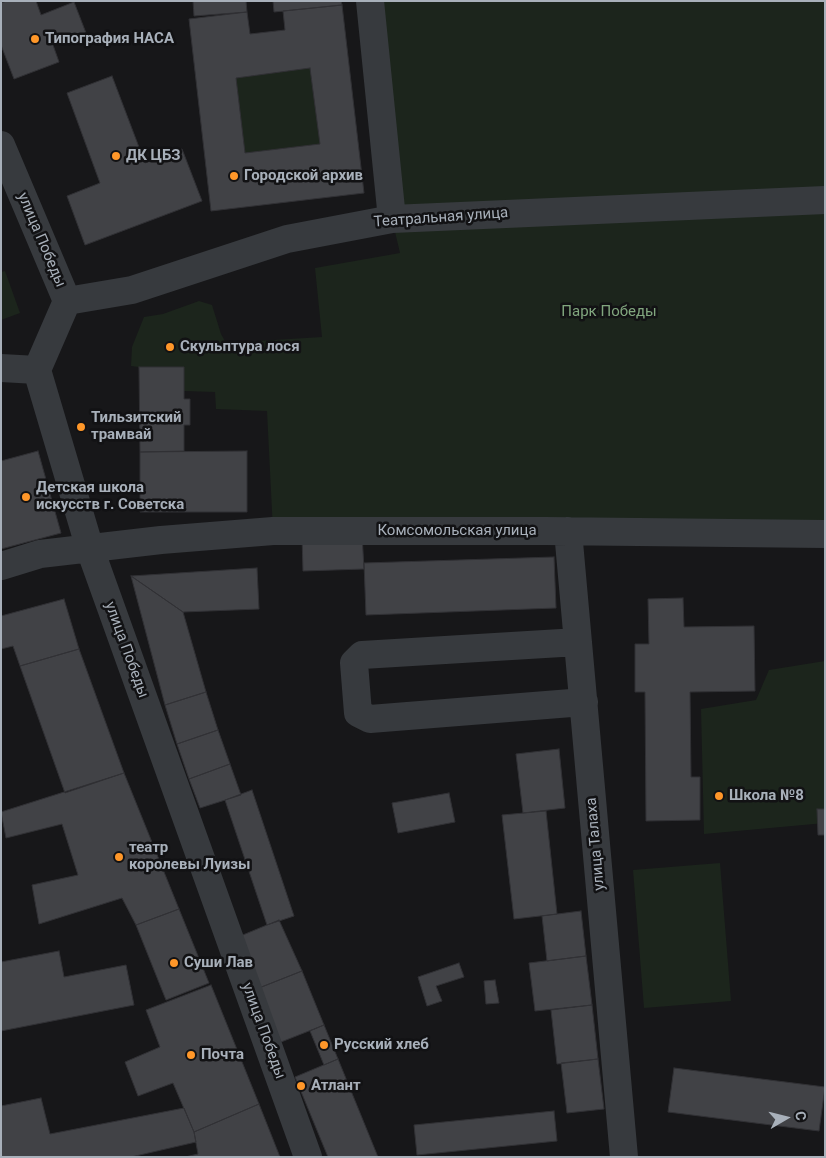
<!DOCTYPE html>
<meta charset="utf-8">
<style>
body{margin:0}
#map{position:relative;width:826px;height:1158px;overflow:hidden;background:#171719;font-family:Roboto,sans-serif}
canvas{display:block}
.frame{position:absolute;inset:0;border:2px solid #a8b0ba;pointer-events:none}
.north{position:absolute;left:761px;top:1093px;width:50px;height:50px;-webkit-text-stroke:4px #121214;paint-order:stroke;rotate:82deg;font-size:14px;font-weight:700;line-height:20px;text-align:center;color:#a8b0ba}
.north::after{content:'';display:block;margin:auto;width:18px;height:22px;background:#a8b0ba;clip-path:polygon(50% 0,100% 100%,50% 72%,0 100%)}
</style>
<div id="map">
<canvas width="826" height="1158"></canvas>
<div class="frame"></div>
<div class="north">С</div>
</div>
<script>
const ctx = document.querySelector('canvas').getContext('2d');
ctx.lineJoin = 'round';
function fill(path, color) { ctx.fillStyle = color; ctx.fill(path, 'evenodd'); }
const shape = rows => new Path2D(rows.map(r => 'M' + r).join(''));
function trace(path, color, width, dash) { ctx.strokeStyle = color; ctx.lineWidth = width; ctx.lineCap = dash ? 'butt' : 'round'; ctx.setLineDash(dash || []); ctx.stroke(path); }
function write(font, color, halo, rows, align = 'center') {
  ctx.font = font + ' Roboto,sans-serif'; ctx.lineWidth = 5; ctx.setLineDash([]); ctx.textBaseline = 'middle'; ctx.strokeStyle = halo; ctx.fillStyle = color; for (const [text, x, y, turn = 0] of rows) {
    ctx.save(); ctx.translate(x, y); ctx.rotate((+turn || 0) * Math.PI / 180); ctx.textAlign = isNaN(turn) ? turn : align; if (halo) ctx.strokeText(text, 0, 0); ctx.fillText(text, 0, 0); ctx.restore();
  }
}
fill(shape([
 [370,1,825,1,825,534,273,531,267,411,216,409,215,392,184,391,184,367,139,367,131,366,132,347,144,317,163,314,199,301,212,305,221,334,226,343,322,337,315,268,400,253,392,219],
 [310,68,320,144,245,153,236,78],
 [5,271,20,313,1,320,1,272],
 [825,661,825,823,704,834,701,709,756,700,769,670],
 [720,863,731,1001,644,1008,633,870]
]), '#1c251c');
const building = shape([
 [7,1,36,1,41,15,74,2,86,33,53,45,59,62,14,79,1,45,1,3,7,1],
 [193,1,246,1,247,12,194,16,193,1],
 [273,1,341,1,342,5,274,12,273,1],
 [342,5,364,193,211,211,189,19,247,12,250,34,285,30,283,11,342,5],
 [310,68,320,144,245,153,236,78,310,68],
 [112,76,145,163,182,149,202,201,85,245,67,196,100,183,67,93,112,76],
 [139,367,184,367,184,399,190,399,190,425,184,425,184,451,140,452,139,367],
 [38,451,61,533,1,549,1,461,38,451],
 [247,451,247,512,140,512,140,452,247,451],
 [362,534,364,569,303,571,302,536,362,534],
 [554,557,556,608,366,615,364,563,554,557],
 [257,568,259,609,183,612,131,576,257,568],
 [131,576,183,612,206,692,165,705,131,576],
 [683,598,684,627,754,626,755,691,690,692,691,777,700,777,700,820,646,821,645,692,635,692,635,644,649,644,648,599,683,598],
 [64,599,79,649,20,666,13,646,1,649,1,616,64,599],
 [79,649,124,773,65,793,20,666,79,649],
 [206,692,218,730,177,744,165,705,206,692],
 [218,730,230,764,189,779,177,744,218,730],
 [559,749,565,808,523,813,516,754,559,749],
 [230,764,241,795,200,808,189,779,230,764],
 [124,773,179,909,136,925,122,898,39,924,32,885,78,875,62,824,6,838,1,812,124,773],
 [252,790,294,916,267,925,225,800,252,790],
 [449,793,455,822,398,833,392,803,449,793],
 [817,809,825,809,825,835,818,835,817,809],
 [546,811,557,914,514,919,502,815,546,811],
 [179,909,209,983,166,1000,136,925,179,909],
 [581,911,586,956,547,961,542,916,581,911],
 [279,920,302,971,259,988,238,937,279,920],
 [59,951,64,977,126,965,134,1005,1,1031,1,962,59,951],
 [586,956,592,1005,535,1011,529,963,586,956],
 [459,963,464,977,436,986,442,1001,427,1006,418,977,459,963],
 [302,971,324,1025,281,1042,259,988,302,971],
 [495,980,499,1003,486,1004,484,981,495,980],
 [211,985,259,1104,194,1132,173,1083,138,1096,125,1062,160,1047,146,1010,211,985],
 [592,1005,598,1059,557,1064,551,1010,592,1005],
 [324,1025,338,1059,324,1065,310,1031,324,1025],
 [338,1059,378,1157,328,1157,295,1077,338,1059],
 [598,1059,604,1109,567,1113,561,1063,598,1059],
 [674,1068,825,1087,819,1131,668,1112,674,1068],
 [41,1098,50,1134,184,1108,194,1132,196,1142,131,1157,1,1157,1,1106,41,1098],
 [259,1104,280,1157,185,1157,198,1154,194,1132,259,1104],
 [554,1111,557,1141,417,1155,414,1125,554,1111]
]);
fill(building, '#414246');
trace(building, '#313135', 1);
trace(shape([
 [370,1,392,219],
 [1,145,67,301,37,370,90,549,308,1157],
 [67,301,132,290,287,239,392,219,825,200],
 [1,368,37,370],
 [568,531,624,1157],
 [1,566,40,554,161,540,273,531,545,531,825,534],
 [578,642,362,655,354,663,358,713,370,719,584,702]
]), '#373a3e', 28);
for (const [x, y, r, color] of [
 [35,39,5,"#ff9729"],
 [116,156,5,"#ff9729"],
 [234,176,5,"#ff9729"],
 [170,347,5,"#ff9729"],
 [81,427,5,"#ff9729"],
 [26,497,5,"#ff9729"],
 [719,796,5,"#ff9729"],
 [119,857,5,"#ff9729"],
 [174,963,5,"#ff9729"],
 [324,1045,5,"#ff9729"],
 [191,1055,5,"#ff9729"],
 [301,1086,5,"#ff9729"]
]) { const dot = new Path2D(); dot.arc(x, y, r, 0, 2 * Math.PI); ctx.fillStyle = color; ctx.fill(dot); trace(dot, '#121214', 2); }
write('bold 15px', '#a8b0ba', '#121214', [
 ["Типография НАСА",45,39],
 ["ДК ЦБЗ",126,156],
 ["Городской архив",244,176],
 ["Скульптура лося",180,347],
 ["Тильзитский",91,418],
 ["трамвай",91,435],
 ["Детская школа",36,488],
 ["искусств г. Советска",36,505],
 ["Школа №8",729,796],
 ["театр",129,848],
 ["королевы Луизы",129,865],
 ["Суши Лав",184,963],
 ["Русский хлеб",334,1045],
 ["Почта",201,1055],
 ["Атлант",311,1086]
], 'left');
write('15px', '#a8b0ba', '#121214', [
 ["Театральная улица",441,218,-4],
 ["улица Победы",41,240,67],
 ["Комсомольская улица",457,531],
 ["улица Победы",126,650,70],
 ["улица Талаха",596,844,-95],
 ["улица Победы",263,1031,70]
]);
write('15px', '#81a67e', '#121214', [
 ["Парк Победы",609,312]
]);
</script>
